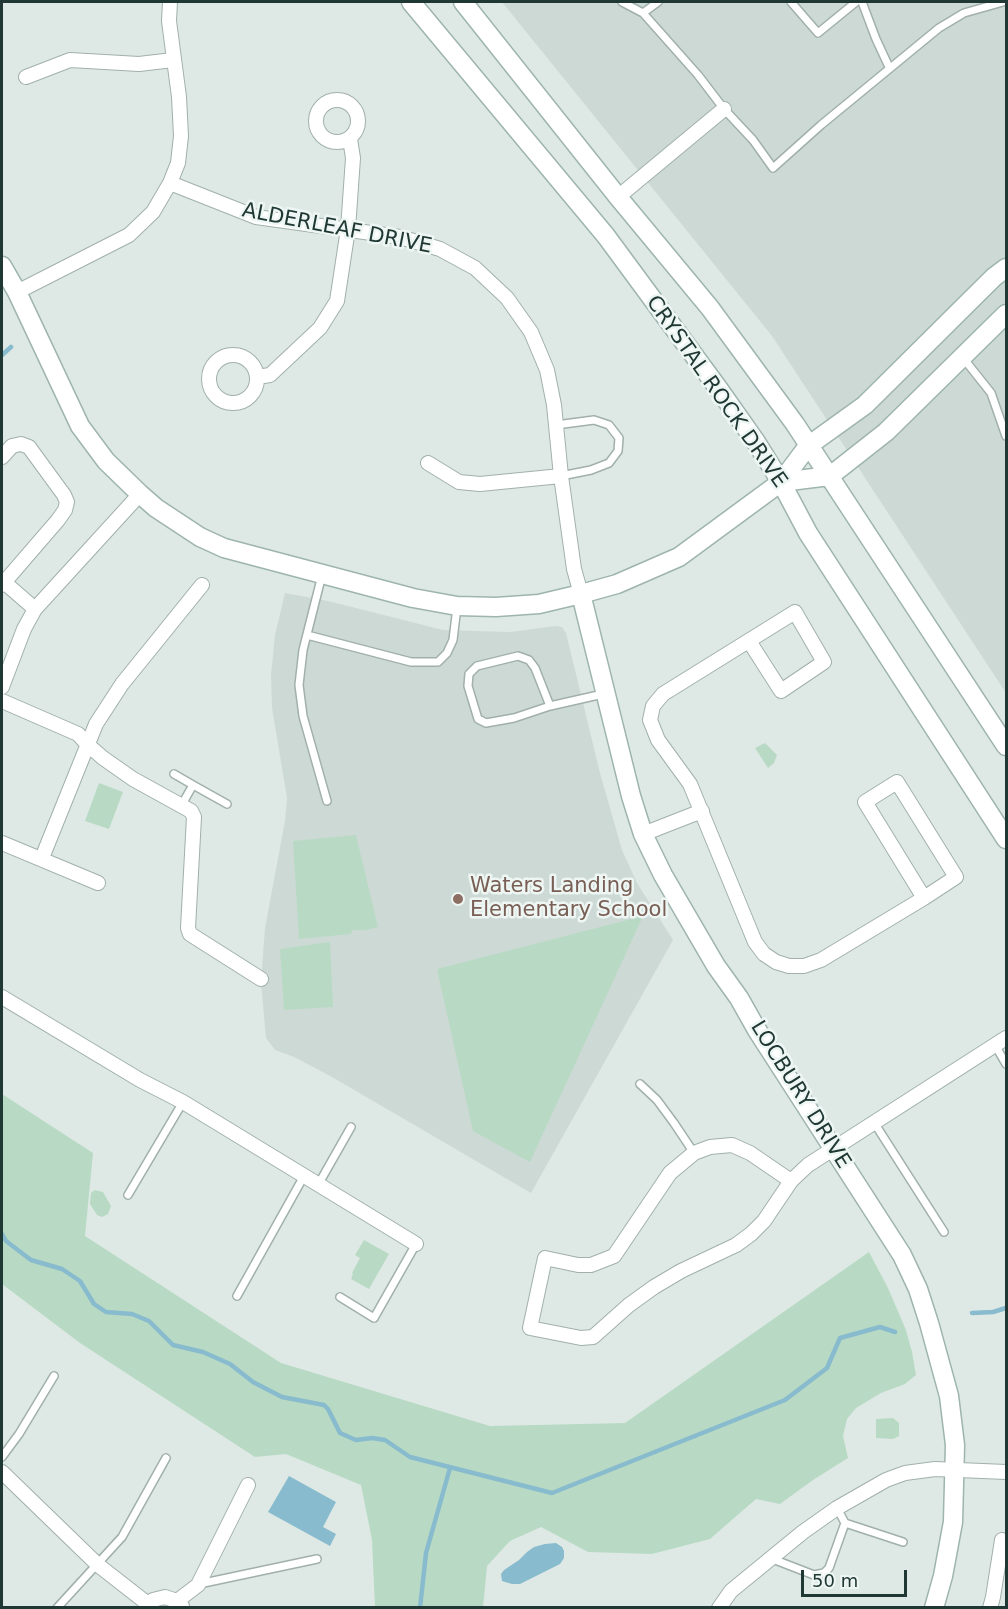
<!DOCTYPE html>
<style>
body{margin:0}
#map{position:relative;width:1008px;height:1609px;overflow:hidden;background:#dee9e5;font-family:"DejaVu Sans",sans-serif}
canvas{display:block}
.frame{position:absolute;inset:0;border:3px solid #203834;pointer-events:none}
.scale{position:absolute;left:801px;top:1570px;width:106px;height:27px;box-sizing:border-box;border:3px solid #203834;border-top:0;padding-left:8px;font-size:18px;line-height:21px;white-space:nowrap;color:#203834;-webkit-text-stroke:4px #eef6f3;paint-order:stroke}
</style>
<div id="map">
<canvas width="1008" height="1609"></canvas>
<div class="frame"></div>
<div class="scale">50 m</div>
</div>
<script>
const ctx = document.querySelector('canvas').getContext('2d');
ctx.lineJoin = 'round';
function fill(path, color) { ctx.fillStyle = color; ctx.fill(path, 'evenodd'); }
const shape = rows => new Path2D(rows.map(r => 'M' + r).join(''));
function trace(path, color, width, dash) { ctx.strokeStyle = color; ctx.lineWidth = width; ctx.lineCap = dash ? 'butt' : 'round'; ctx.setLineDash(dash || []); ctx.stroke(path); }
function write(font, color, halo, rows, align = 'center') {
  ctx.font = font + ' "DejaVu Sans",sans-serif'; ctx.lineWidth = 5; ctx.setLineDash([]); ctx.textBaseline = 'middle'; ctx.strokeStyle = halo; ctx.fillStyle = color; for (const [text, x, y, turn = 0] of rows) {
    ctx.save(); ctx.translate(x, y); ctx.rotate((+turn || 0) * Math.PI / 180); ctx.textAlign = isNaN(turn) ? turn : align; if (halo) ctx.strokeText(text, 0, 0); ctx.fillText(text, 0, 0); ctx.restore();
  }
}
fill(shape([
 [502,2,1006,2,1006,693,772,336],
 [285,593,328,601,443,630,511,632,555,626,562,627,566,633,600,773,622,850,637,883,673,940,531,1193,332,1077,294,1057,275,1050,266,1038,261,982,265,928,285,821,287,798,272,708,271,675,275,635]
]), '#cdd9d5');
fill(shape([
 [765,743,777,755,774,763,768,768,755,748],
 [99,783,123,792,109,829,85,821],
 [356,835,378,927,366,930,352,930,351,934,299,939,293,841],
 [643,916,530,1162,473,1131,437,969],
 [330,942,333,1007,284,1010,280,949],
 [2,1094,93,1153,85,1236,281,1363,490,1426,625,1423,869,1252,888,1288,906,1330,912,1352,916,1375,905,1384,881,1393,856,1408,847,1419,843,1436,848,1458,813,1480,780,1504,756,1499,710,1539,652,1554,588,1552,541,1527,510,1541,487,1566,483,1607,375,1607,372,1540,361,1485,286,1454,255,1457,80,1343,2,1284],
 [95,1190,103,1192,111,1206,108,1214,102,1217,97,1215,90,1204,91,1193],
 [364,1240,389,1254,369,1289,351,1279,353,1274,352,1273,360,1258,355,1255],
 [893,1418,899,1423,899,1436,893,1439,876,1438,876,1419]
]), '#b8dac4');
fill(shape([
 [289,1476,336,1502,323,1527,336,1534,330,1546,268,1512],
 [556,1543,562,1547,564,1551,564,1558,560,1564,520,1584,512,1584,502,1581,501,1574,504,1570,519,1560,527,1552,534,1547,545,1544]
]), '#88bbcd');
trace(shape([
 [2,355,11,347],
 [2,1234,6,1241,31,1260,62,1269,80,1281,94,1304,106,1312,132,1314,149,1321,173,1345,203,1352,230,1364,253,1382,282,1397,324,1405,328,1409,340,1433,356,1440,372,1438,385,1440,410,1457,552,1493,785,1400,827,1368,840,1338,880,1327,895,1332],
 [972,1313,993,1312,1006,1308],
 [420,1608,426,1553,450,1468]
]), '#88bbcd', 4.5);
const lane = shape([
 [622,2,643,13,698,75,724,109,753,140,773,168,821,125,939,28,964,13,1003,2],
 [791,2,818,33,856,2],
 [862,2,876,39,889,67],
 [643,13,658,2],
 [964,359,991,393,1006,436],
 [556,425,594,420,609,425,619,438,618,451,609,463,591,470,561,476],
 [322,575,303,650,299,685,303,716,327,801],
 [307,635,411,662,438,662,447,653,453,640,457,607],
 [550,706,535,668,529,660,518,656,477,666,469,674,468,686,478,719,486,723,514,718,550,706,603,694],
 [174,774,193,785],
 [181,806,193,785,227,804],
 [995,1045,1006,1064],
 [640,1084,657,1100,674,1123,694,1153],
 [875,1124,944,1232],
 [318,1185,351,1127],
 [128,1195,183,1102],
 [237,1296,304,1176],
 [340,1297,374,1318,416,1244],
 [2,1457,19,1434,54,1376],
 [845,1523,903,1542],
 [770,1558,814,1575,824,1573,829,1568,845,1523,837,1508],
 [199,1584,317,1559],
 [57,1608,122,1537,166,1458]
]);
const street = shape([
 [26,77,70,60,139,64,173,60],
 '316 121a21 21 0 1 1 42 0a21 21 0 1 1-42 0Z',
 [170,183,256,217,400,237,440,249,475,268,507,298,531,332,547,370,554,405,561,476,574,569,581,594],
 [618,197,724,109],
 [17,292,129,235,153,212,170,183,178,163,181,136,179,97,169,21,170,2],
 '209 379a24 24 0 1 1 48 0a24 24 0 1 1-48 0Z',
 [257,377,270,375,320,328,337,301,348,229,353,158,350,139],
 [2,457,12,446,21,444,29,447,64,495,67,502,65,510,58,520,2,585],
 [428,463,459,482,480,484,561,476],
 [4,582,35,609],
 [749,641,781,691,824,662,795,612,663,694,653,706,650,720,658,740,690,784,755,942,764,954,776,962,789,966,804,966,821,960,924,898,956,877,897,782,865,802,924,898],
 [2,687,24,629,35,609,140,494],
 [2,701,78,734,88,745,103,758,133,779,191,811,194,817,188,928,190,934,261,979],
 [643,834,702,811],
 [2,843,98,883],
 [42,858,96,724,122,684,202,585],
 [2,997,140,1080,183,1102,416,1244],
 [791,1181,750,1153,732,1145,710,1147,694,1153,670,1173,614,1256,591,1265,578,1265,545,1258,530,1328,581,1338,593,1337,629,1305,654,1287,681,1271,736,1245,751,1234,764,1221,791,1181,808,1165,1006,1038],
 [2,1472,98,1565,148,1604],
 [177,1601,198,1585,248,1485],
 [145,1608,153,1600,165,1597,177,1601,182,1606],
 [719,1608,731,1591,803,1532,837,1508,886,1480,905,1473,935,1469,1006,1472],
 [990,1608,993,1597,1002,1540]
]);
const secondary = shape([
 [411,2,606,236,718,388,756,442,781,482,808,533,1006,839],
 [463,2,618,197,710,308,795,424,1006,746],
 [2,266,17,292,80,426,106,461,140,494,156,508,200,537,224,548,413,598,457,606,496,607,539,604,581,594,617,584,679,557,781,482,808,446,865,405,994,277,1006,268],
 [781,482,830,476,886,432,1006,314],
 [581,594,631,796,643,834,663,875,716,966,739,998,757,1030,902,1255,918,1289,929,1323,949,1396,955,1445,953,1522,943,1576,934,1608]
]);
trace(lane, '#a1b0ac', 10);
trace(street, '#a1b0ac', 16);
trace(secondary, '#9eb4af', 21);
trace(lane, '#fff', 7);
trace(street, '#fff', 14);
trace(secondary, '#fff', 18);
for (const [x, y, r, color] of [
 [458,899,6,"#8d6e63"]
]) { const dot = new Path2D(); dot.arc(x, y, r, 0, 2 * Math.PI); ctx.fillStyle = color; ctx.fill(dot); trace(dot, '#eef6f3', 2); }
write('21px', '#203834', '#eef6f3', [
 ["ALDERLEAF DRIVE",337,229,11],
 ["CRYSTAL ROCK DRIVE",716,392,55],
 ["LOCBURY DRIVE",800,1095,58]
]);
write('21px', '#785e54', '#eef6f3', [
 ["Waters Landing",470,887],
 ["Elementary School",470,911]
], 'left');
</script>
